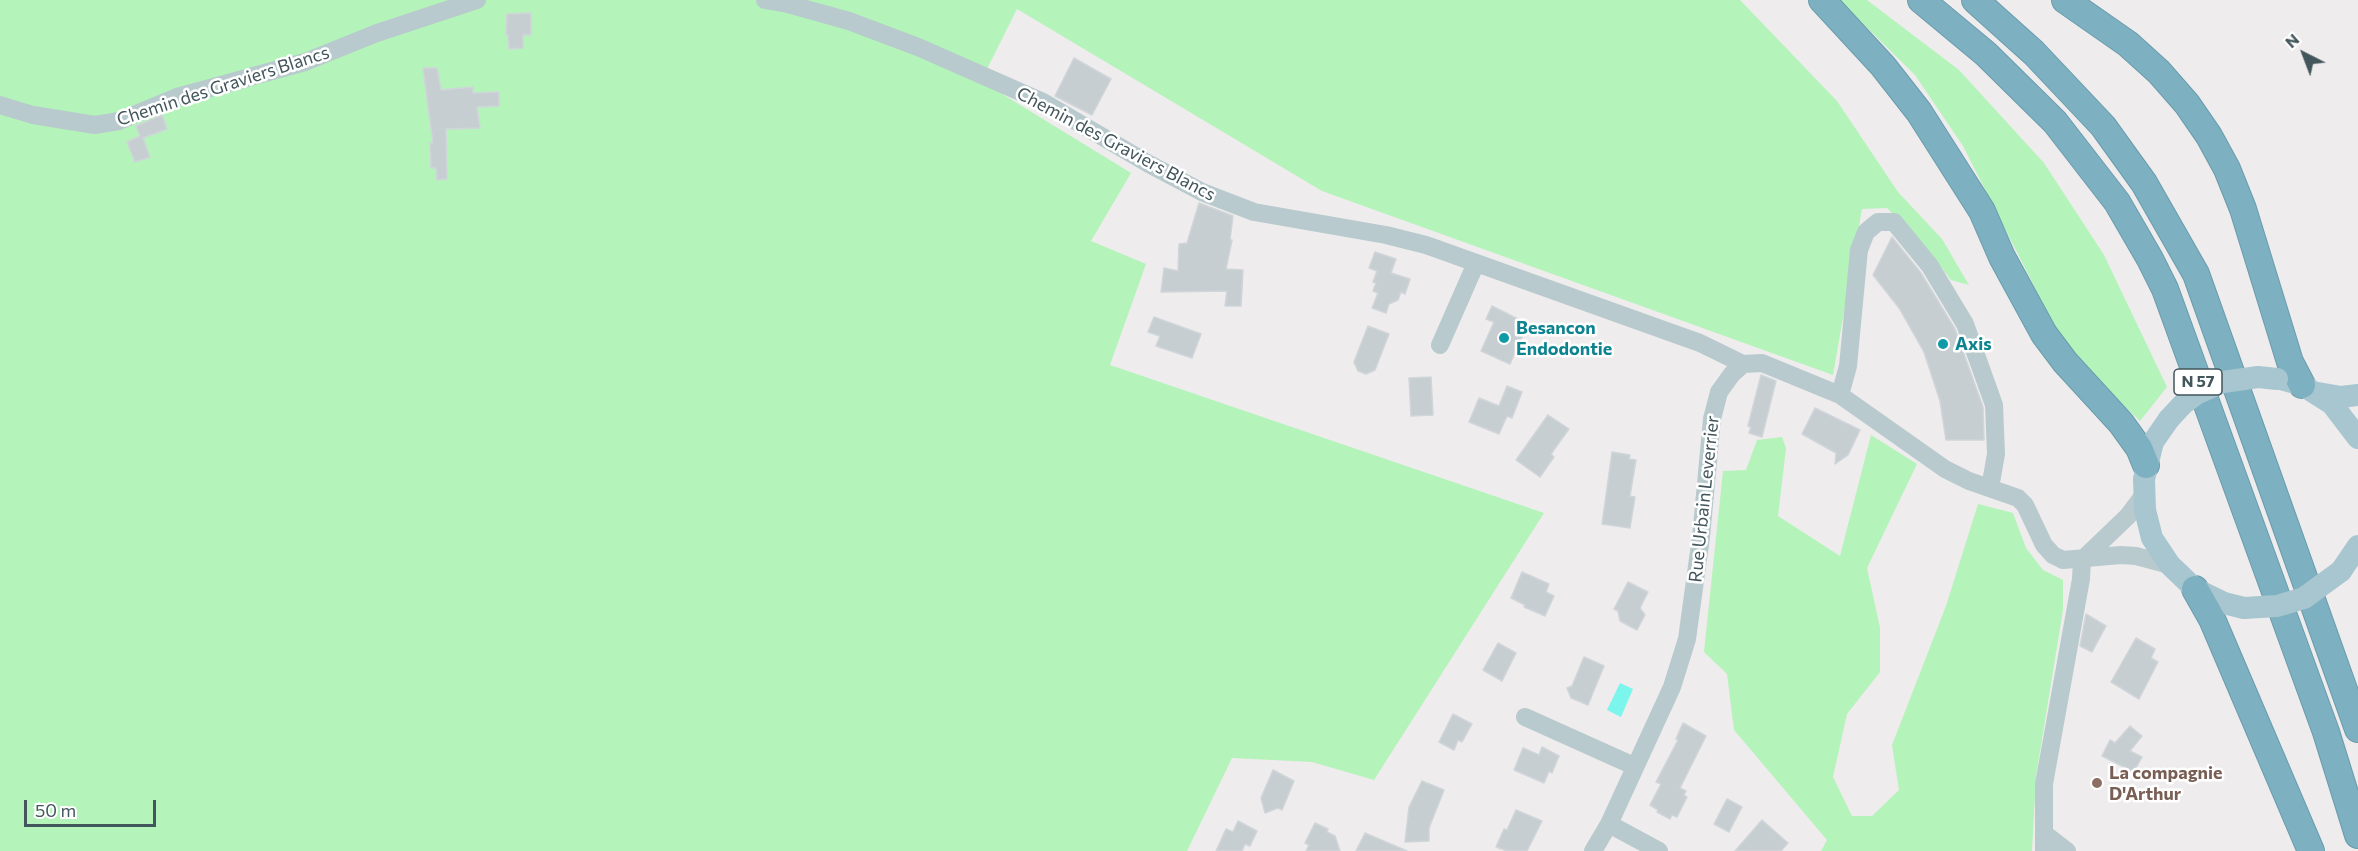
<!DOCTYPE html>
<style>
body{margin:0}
#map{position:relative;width:2358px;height:851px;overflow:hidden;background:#efeced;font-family:Commissioner,sans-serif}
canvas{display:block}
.north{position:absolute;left:2274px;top:24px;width:60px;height:60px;-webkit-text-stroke:4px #fff;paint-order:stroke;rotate:318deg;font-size:16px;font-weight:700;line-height:24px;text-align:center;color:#42565b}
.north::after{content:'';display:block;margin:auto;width:21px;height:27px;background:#42565b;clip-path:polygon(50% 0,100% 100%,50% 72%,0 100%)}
.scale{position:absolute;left:24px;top:800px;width:132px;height:27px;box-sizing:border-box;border:3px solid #42565b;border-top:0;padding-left:8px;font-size:18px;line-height:21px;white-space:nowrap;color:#42565b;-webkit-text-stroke:4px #fff;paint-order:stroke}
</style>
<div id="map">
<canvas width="2358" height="851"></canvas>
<div class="north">N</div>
<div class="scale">50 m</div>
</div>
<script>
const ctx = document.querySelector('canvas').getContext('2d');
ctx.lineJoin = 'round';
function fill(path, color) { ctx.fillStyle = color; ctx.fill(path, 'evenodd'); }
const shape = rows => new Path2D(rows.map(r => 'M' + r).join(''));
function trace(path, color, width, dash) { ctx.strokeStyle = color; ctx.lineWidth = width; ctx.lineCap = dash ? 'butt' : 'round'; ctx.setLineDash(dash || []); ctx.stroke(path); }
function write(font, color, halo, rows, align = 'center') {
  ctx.font = font + ' Commissioner,sans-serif'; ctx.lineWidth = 5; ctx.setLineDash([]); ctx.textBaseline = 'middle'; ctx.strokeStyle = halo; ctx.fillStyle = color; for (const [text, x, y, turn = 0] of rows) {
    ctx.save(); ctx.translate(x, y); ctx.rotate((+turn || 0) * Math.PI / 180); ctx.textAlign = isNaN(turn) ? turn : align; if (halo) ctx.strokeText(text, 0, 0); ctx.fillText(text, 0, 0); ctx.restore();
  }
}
fill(shape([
 [0,0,1740,0,1837,101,1898,192,1942,239,1969,285,1951,280,1932,255,1887,208,1862,209,1833,375,1322,191,1017,9,981,81,1131,173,1091,241,1146,264,1110,365,1544,513,1374,780,1312,762,1232,758,1187,851,0,851],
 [1839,0,1867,0,1959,70,2044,163,2104,255,2167,387,2140,421,2084,367,2061,339,1963,146,1915,75],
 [1871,435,1917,464,1867,568,1880,628,1880,672,1847,714,1833,777,1852,816,1872,816,1899,790,1892,745,1946,606,1978,504,2013,513,2026,548,2043,570,2063,580,2063,610,2036,776,2032,851,1821,851,1827,840,1734,730,1727,674,1704,652,1723,471,1746,470,1757,440,1782,437,1786,448,1778,516,1840,556]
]), '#b4f3ba');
fill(shape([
 [1620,683,1633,689,1621,717,1607,710]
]), '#7cf5ec');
const building = shape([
 [531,13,531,35,523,35,523,48,509,49,508,35,506,35,507,14,531,13],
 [1074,58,1111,79,1092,115,1055,96,1074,58],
 [423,68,437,68,441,90,473,87,473,93,499,92,499,106,477,107,480,128,446,129,447,179,437,180,436,168,431,168,430,143,433,143,423,68],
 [162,115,167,129,143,138,150,157,135,162,127,142,140,136,136,126,162,115],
 [1199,203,1233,216,1230,240,1232,240,1226,269,1243,270,1241,306,1225,306,1227,291,1161,292,1164,268,1178,271,1179,244,1187,243,1199,203],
 [1892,237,1921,273,1955,329,1983,407,1984,440,1946,440,1940,401,1924,352,1899,308,1873,275,1892,237],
 [1375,252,1396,259,1391,273,1410,279,1405,294,1401,292,1398,300,1389,304,1386,313,1372,308,1378,293,1373,291,1376,283,1373,282,1377,271,1369,268,1375,252],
 [1492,306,1528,324,1510,364,1481,351,1494,322,1486,319,1492,306],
 [1154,317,1201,334,1192,358,1156,346,1160,336,1148,332,1154,317],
 [1368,326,1389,334,1375,370,1366,374,1358,371,1354,362,1368,326],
 [1761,375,1776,381,1762,437,1749,433,1751,427,1748,426,1761,375],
 [1431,377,1433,415,1411,416,1409,378,1431,377],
 [1507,386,1522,392,1512,418,1507,416,1499,434,1469,422,1479,398,1499,406,1507,386],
 [1815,408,1860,430,1848,455,1835,464,1836,453,1802,434,1815,408],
 [1548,415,1569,429,1551,454,1554,457,1540,477,1516,460,1548,415],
 [1612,452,1630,455,1629,459,1636,460,1630,496,1635,497,1630,528,1602,524,1612,452],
 [1522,572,1549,584,1546,592,1554,596,1545,616,1524,607,1525,605,1511,598,1522,572],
 [1628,582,1648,592,1640,608,1645,615,1637,630,1620,621,1618,611,1614,609,1628,582],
 [2086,614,2106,626,2092,652,2080,646,2086,614],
 [2136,638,2155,649,2151,658,2158,662,2139,699,2111,682,2136,638],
 [1498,643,1516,653,1502,681,1483,670,1498,643],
 [1584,657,1604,666,1588,705,1571,698,1567,688,1572,686,1584,657],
 [1453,714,1472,724,1462,742,1458,740,1454,750,1439,742,1453,714],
 [1683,723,1706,736,1680,788,1686,791,1684,795,1687,797,1677,817,1672,815,1670,819,1657,812,1658,810,1650,805,1661,784,1656,782,1678,740,1676,739,1683,723],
 [2130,726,2142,736,2130,751,2142,757,2134,772,2102,756,2110,740,2115,743,2130,726],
 [1542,747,1559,756,1552,773,1549,771,1544,783,1514,770,1523,748,1539,755,1542,747],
 [1273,770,1294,781,1282,810,1278,808,1265,813,1261,798,1273,770],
 [1422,781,1444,790,1429,828,1429,841,1405,842,1409,807,1422,781],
 [1727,799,1742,807,1729,832,1714,824,1727,799],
 [1516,810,1542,821,1527,851,1507,851,1496,847,1504,829,1507,830,1516,810],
 [1762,820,1788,843,1781,851,1735,851,1762,820],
 [1238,821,1257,831,1250,846,1245,844,1242,851,1216,851,1226,829,1233,832,1238,821],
 [1315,823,1328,829,1327,832,1335,836,1340,851,1306,851,1309,845,1305,843,1315,823],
 [1365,833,1407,851,1356,851,1365,833]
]);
fill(building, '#c7ced2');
trace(building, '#cfd5d9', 1.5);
const highway = shape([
 [1822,0,1883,66,1919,112,1982,211,2002,257,2044,334,2065,362,2121,423,2139,448,2146,465],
 [1921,0,1986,54,2055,122,2117,202,2150,259,2165,289,2326,732,2358,835],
 [1975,0,2034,53,2103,126,2144,183,2196,274,2358,729],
 [2065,0,2128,44,2159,72,2187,104,2209,136,2227,169,2243,209,2290,362,2302,385],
 [2195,589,2212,619,2311,851]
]);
trace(highway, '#699cad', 28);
trace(shape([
 [765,0,788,4,849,21,918,47,1043,102,1149,164,1202,192,1254,212,1386,235,1426,245,1700,343,1743,364],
 [0,105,33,115,95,125,119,121,177,97,305,62,377,33,477,0],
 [1440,345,1476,263],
 [1840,395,1848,366,1859,250,1866,232,1878,222,1894,222,1930,266,1965,324,1994,405,1996,454,1990,488],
 [2082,560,2128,516,2143,496],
 [1525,717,1634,766],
 [1609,824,1659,851],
 [2045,834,2067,851],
 [1593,851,1609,824,1672,687,1687,639,1701,537,1712,419,1719,392,1732,374,1743,364,1762,363,1840,395,1945,469,1969,481,2018,498,2025,505,2044,545,2053,555,2063,560,2121,555,2136,556,2170,565],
 [2044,851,2044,784,2081,579,2082,560]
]), '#b8cacd', 18);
trace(shape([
 [2284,380,2302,385,2332,404,2358,438],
 [2318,393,2341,397,2358,395],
 [2169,419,2153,442,2144,479,2145,510,2152,538,2170,565,2195,589,2224,603,2244,608],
 [2341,571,2358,546]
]), '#a8c6cf', 22);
trace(highway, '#7db1c1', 26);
trace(shape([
 [2169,419,2183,404,2196,394,2223,382,2258,377,2277,379],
 [2244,608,2277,606,2304,598,2341,571]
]), '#a8c6cf', 22);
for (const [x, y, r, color] of [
 [1504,338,6,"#0f9aa8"],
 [1943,344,6,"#0f9aa8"],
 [2097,783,6,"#8d6e63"]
]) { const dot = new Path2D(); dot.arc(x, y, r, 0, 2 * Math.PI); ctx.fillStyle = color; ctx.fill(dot); trace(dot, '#fff', 2); }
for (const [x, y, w] of [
 [2198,382,48]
]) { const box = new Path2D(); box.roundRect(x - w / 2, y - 13, w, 26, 4.5); ctx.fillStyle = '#fff'; ctx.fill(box); trace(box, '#42565b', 1.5); }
write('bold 16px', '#42565b', null, [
 ["N 57",2198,382]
]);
write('18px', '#42565b', '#fff', [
 ["Chemin des Graviers Blancs",223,86,-18],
 ["Chemin des Graviers Blancs",1116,144,28],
 ["Rue Urbain Leverrier",1704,499,-84]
]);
write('bold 18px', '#0d838f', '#fff', [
 ["Besancon",1516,328],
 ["Endodontie",1516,349],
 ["Axis",1955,344]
], 'left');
write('bold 18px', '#785e54', '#fff', [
 ["La compagnie",2109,773],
 ["D'Arthur",2109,794]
], 'left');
</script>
